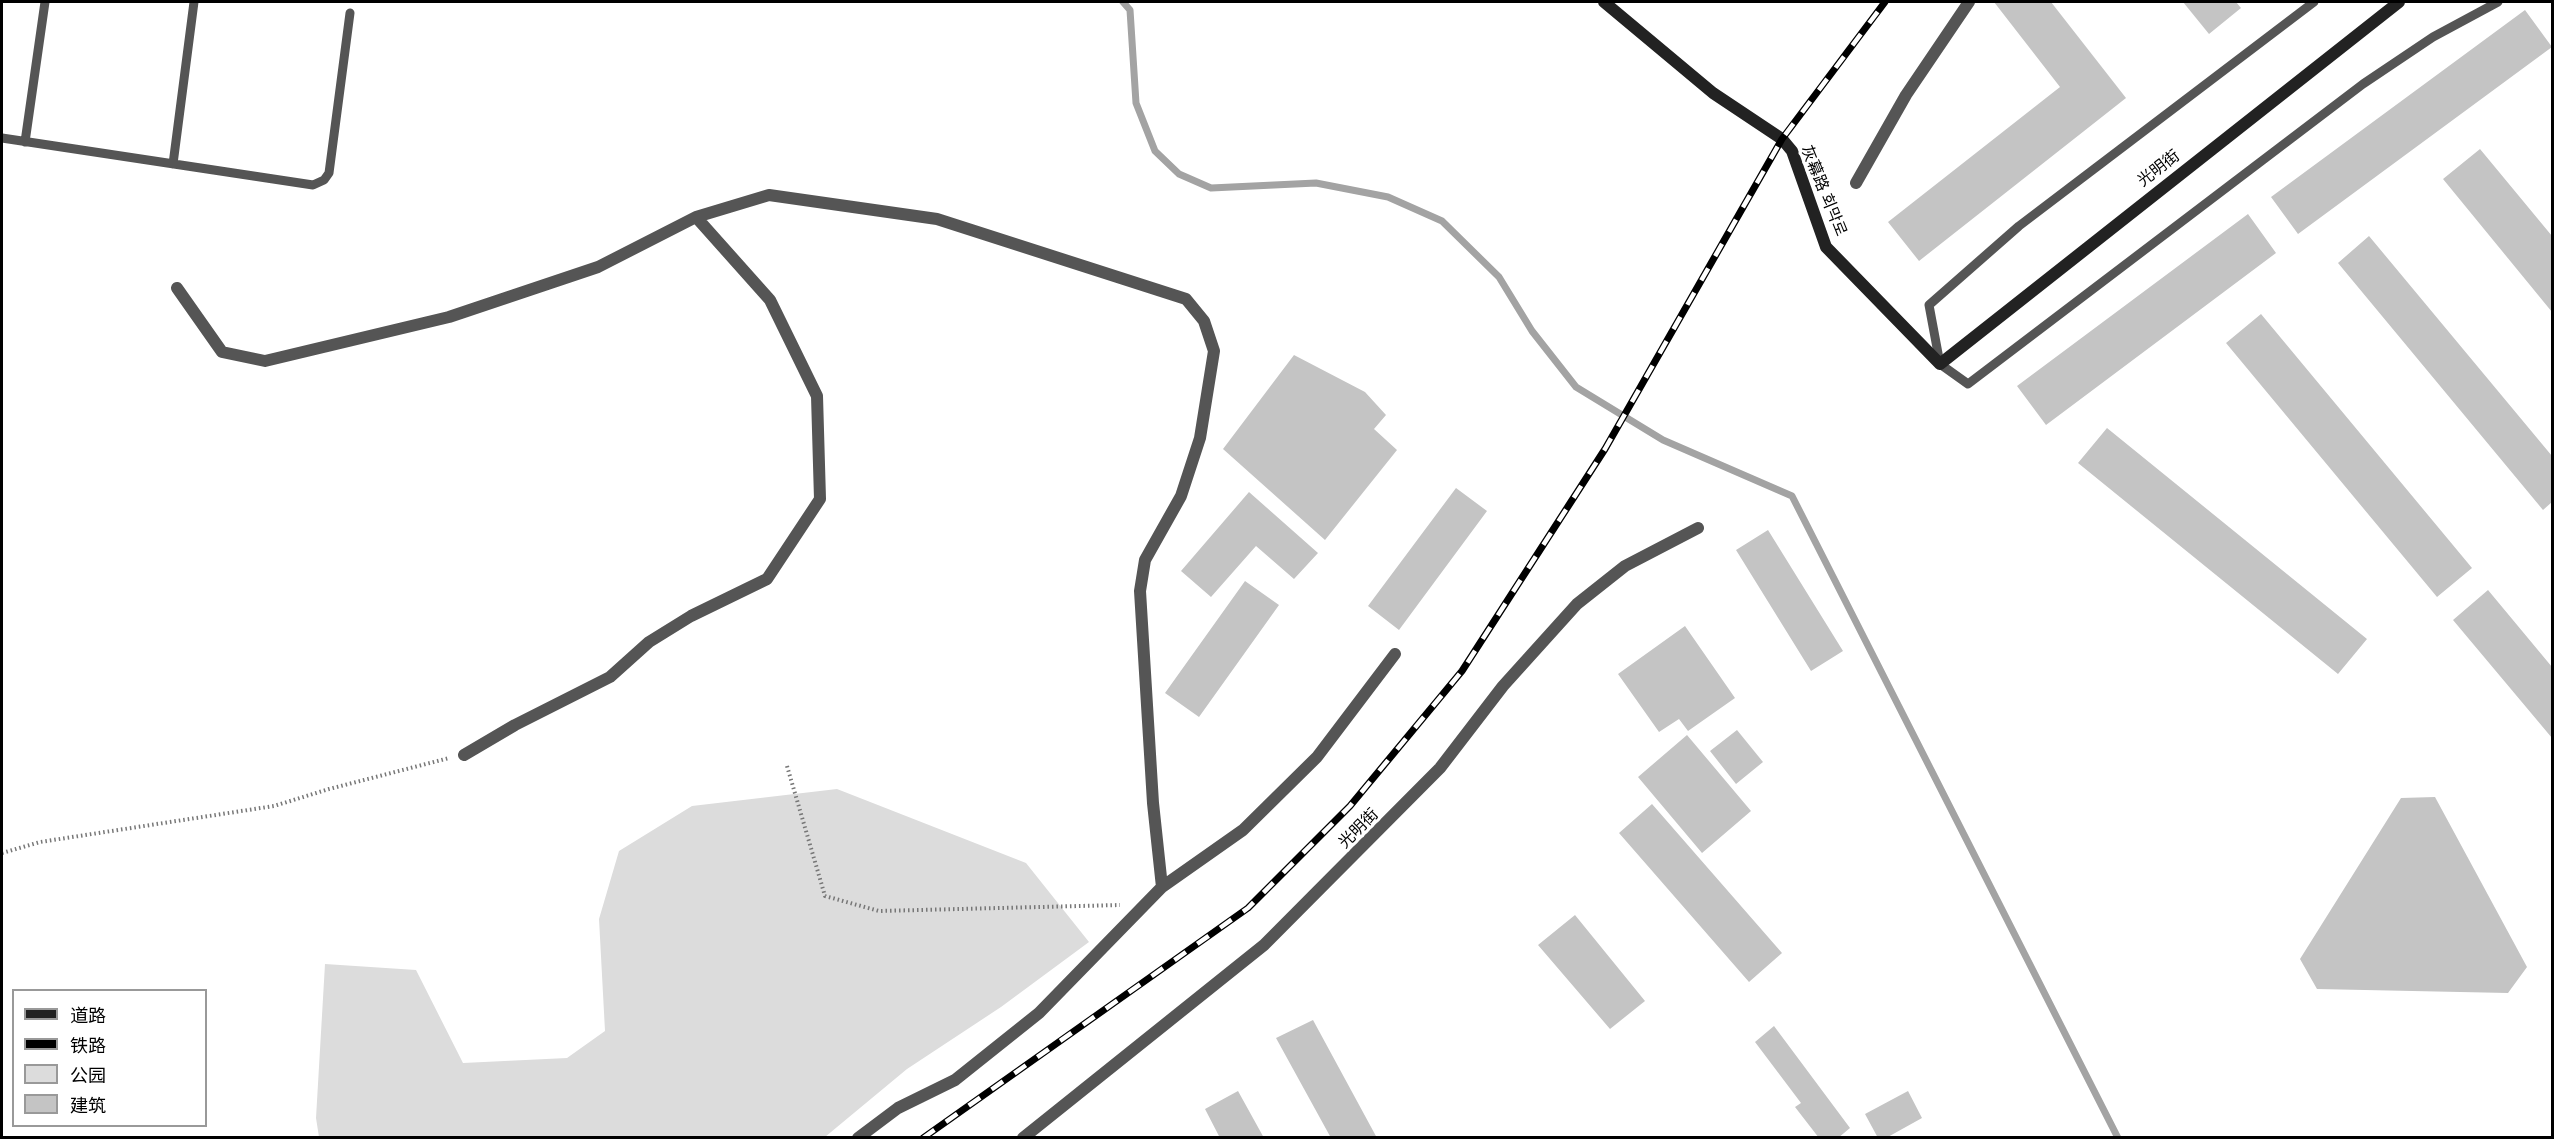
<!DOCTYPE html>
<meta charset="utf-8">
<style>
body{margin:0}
#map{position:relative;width:2554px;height:1139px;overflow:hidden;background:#fff;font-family:"Varela Round","Noto Sans SC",sans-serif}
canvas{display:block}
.frame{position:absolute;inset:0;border:3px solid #000;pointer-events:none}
.legend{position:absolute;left:12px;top:989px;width:195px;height:138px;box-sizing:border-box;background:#fff;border:2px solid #999;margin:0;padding:8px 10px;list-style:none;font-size:18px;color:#000}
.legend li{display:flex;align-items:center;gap:12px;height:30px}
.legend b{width:30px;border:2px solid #999}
</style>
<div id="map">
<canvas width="2554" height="1139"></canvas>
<div class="frame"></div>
<ul class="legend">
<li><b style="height:8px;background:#222"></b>道路</li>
<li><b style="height:8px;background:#000"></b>铁路</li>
<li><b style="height:16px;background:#dcdcdc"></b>公园</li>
<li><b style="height:16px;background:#c4c4c4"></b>建筑</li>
</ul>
</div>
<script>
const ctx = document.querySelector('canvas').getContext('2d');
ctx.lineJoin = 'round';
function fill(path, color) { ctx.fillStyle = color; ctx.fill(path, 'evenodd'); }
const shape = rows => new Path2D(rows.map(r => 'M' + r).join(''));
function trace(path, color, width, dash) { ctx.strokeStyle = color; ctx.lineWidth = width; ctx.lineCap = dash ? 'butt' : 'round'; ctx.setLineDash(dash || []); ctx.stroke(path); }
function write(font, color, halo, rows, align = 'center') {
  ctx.font = font + ' "Varela Round","Noto Sans SC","Noto Sans KR",sans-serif'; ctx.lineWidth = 6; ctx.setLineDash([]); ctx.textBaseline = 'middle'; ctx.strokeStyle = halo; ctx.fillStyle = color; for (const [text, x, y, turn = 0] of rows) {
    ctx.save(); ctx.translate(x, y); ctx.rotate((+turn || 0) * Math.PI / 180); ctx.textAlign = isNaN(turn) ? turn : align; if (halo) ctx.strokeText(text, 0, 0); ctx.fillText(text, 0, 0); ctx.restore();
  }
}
fill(shape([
 [837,789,1026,863,1089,942,1001,1007,907,1069,825,1137,319,1137,316,1118,325,964,416,970,463,1063,567,1058,605,1031,599,919,619,851,692,806]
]), '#dcdcdc');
trace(shape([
 [1123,2,1130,10,1136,103,1155,151,1179,174,1211,188,1316,183,1388,197,1442,221,1499,277,1532,331,1576,387,1663,440,1792,496,2118,1138]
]), '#a3a3a3', 7);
fill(shape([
 [1994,2,2051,2,2126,98,1919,261,1888,222,2060,87],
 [2183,2,2236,2,2241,8,2209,34],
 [2525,10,2552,47,2298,234,2271,197],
 [2480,149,2552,236,2552,312,2443,179],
 [2248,214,2276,253,2046,425,2017,386],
 [2369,236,2552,456,2552,502,2543,510,2338,263],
 [2261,314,2472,568,2437,597,2226,343],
 [1294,355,1365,392,1386,415,1374,429,1397,450,1325,540,1223,449],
 [2107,428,2367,639,2338,674,2078,463],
 [1456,488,1487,511,1399,630,1368,606],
 [1249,492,1318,553,1294,579,1256,546,1211,597,1181,571],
 [1768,530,1843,651,1811,671,1736,550],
 [1245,581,1279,605,1199,717,1165,693],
 [2488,590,2552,667,2552,738,2453,620],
 [1685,626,1735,698,1688,731,1679,719,1659,732,1618,674],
 [1737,730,1763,762,1736,784,1710,751],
 [1687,735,1751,811,1702,853,1638,777],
 [2435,797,2527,967,2508,993,2317,989,2300,959,2401,798],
 [1652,804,1782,953,1749,982,1619,833],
 [1575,915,1645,1001,1610,1029,1538,945],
 [1313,1020,1377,1138,1331,1138,1276,1038],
 [1774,1026,1850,1128,1838,1138,1819,1138,1795,1107,1801,1103,1755,1042],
 [1238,1091,1264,1138,1220,1138,1205,1109],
 [1908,1091,1922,1118,1886,1138,1878,1138,1865,1114]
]), '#c4c4c4');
trace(shape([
 [787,766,825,896,879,911,1120,905],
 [2,853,40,842,274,806,329,789,449,758]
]), '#777', 4, [1.5, 3]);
trace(shape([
 [2314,2,2019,226,1929,305,1940,364,1968,384,2363,84,2433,37,2498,2],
 [2,138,313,185,324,180,329,173,350,13],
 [25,142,45,2],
 [173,164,194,2]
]), '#555', 9);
trace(shape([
 [1856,183,1906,95,1969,2],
 [177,288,222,352,265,361,449,317,598,267,696,217,769,195,937,219,1186,299,1204,321,1214,351,1200,438,1181,496,1145,560,1140,591,1153,803,1162,887],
 [464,755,515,725,610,677,649,642,691,616,767,579,820,499,817,396,770,300,696,217],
 [858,1138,898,1108,955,1080,1039,1013,1162,887,1243,830,1317,757,1395,654],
 [1023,1138,1264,945,1440,768,1503,686,1577,604,1625,566,1698,528]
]), '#555', 12);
trace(shape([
 [1604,2,1713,93,1782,139,1792,151,1826,247,1940,364,2399,2]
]), '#222', 12);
const rail = shape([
 [923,1138,1248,908,1350,806,1462,671,1605,449,1782,139,1885,2]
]);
trace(rail, '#000', 7);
trace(rail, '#fff', 4.5, [14]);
write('16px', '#000', '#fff', [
 ["光明街",2159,169,-38],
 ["灰幕路 회막로",1823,191,68],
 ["光明街",1359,829,-45]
]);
</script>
